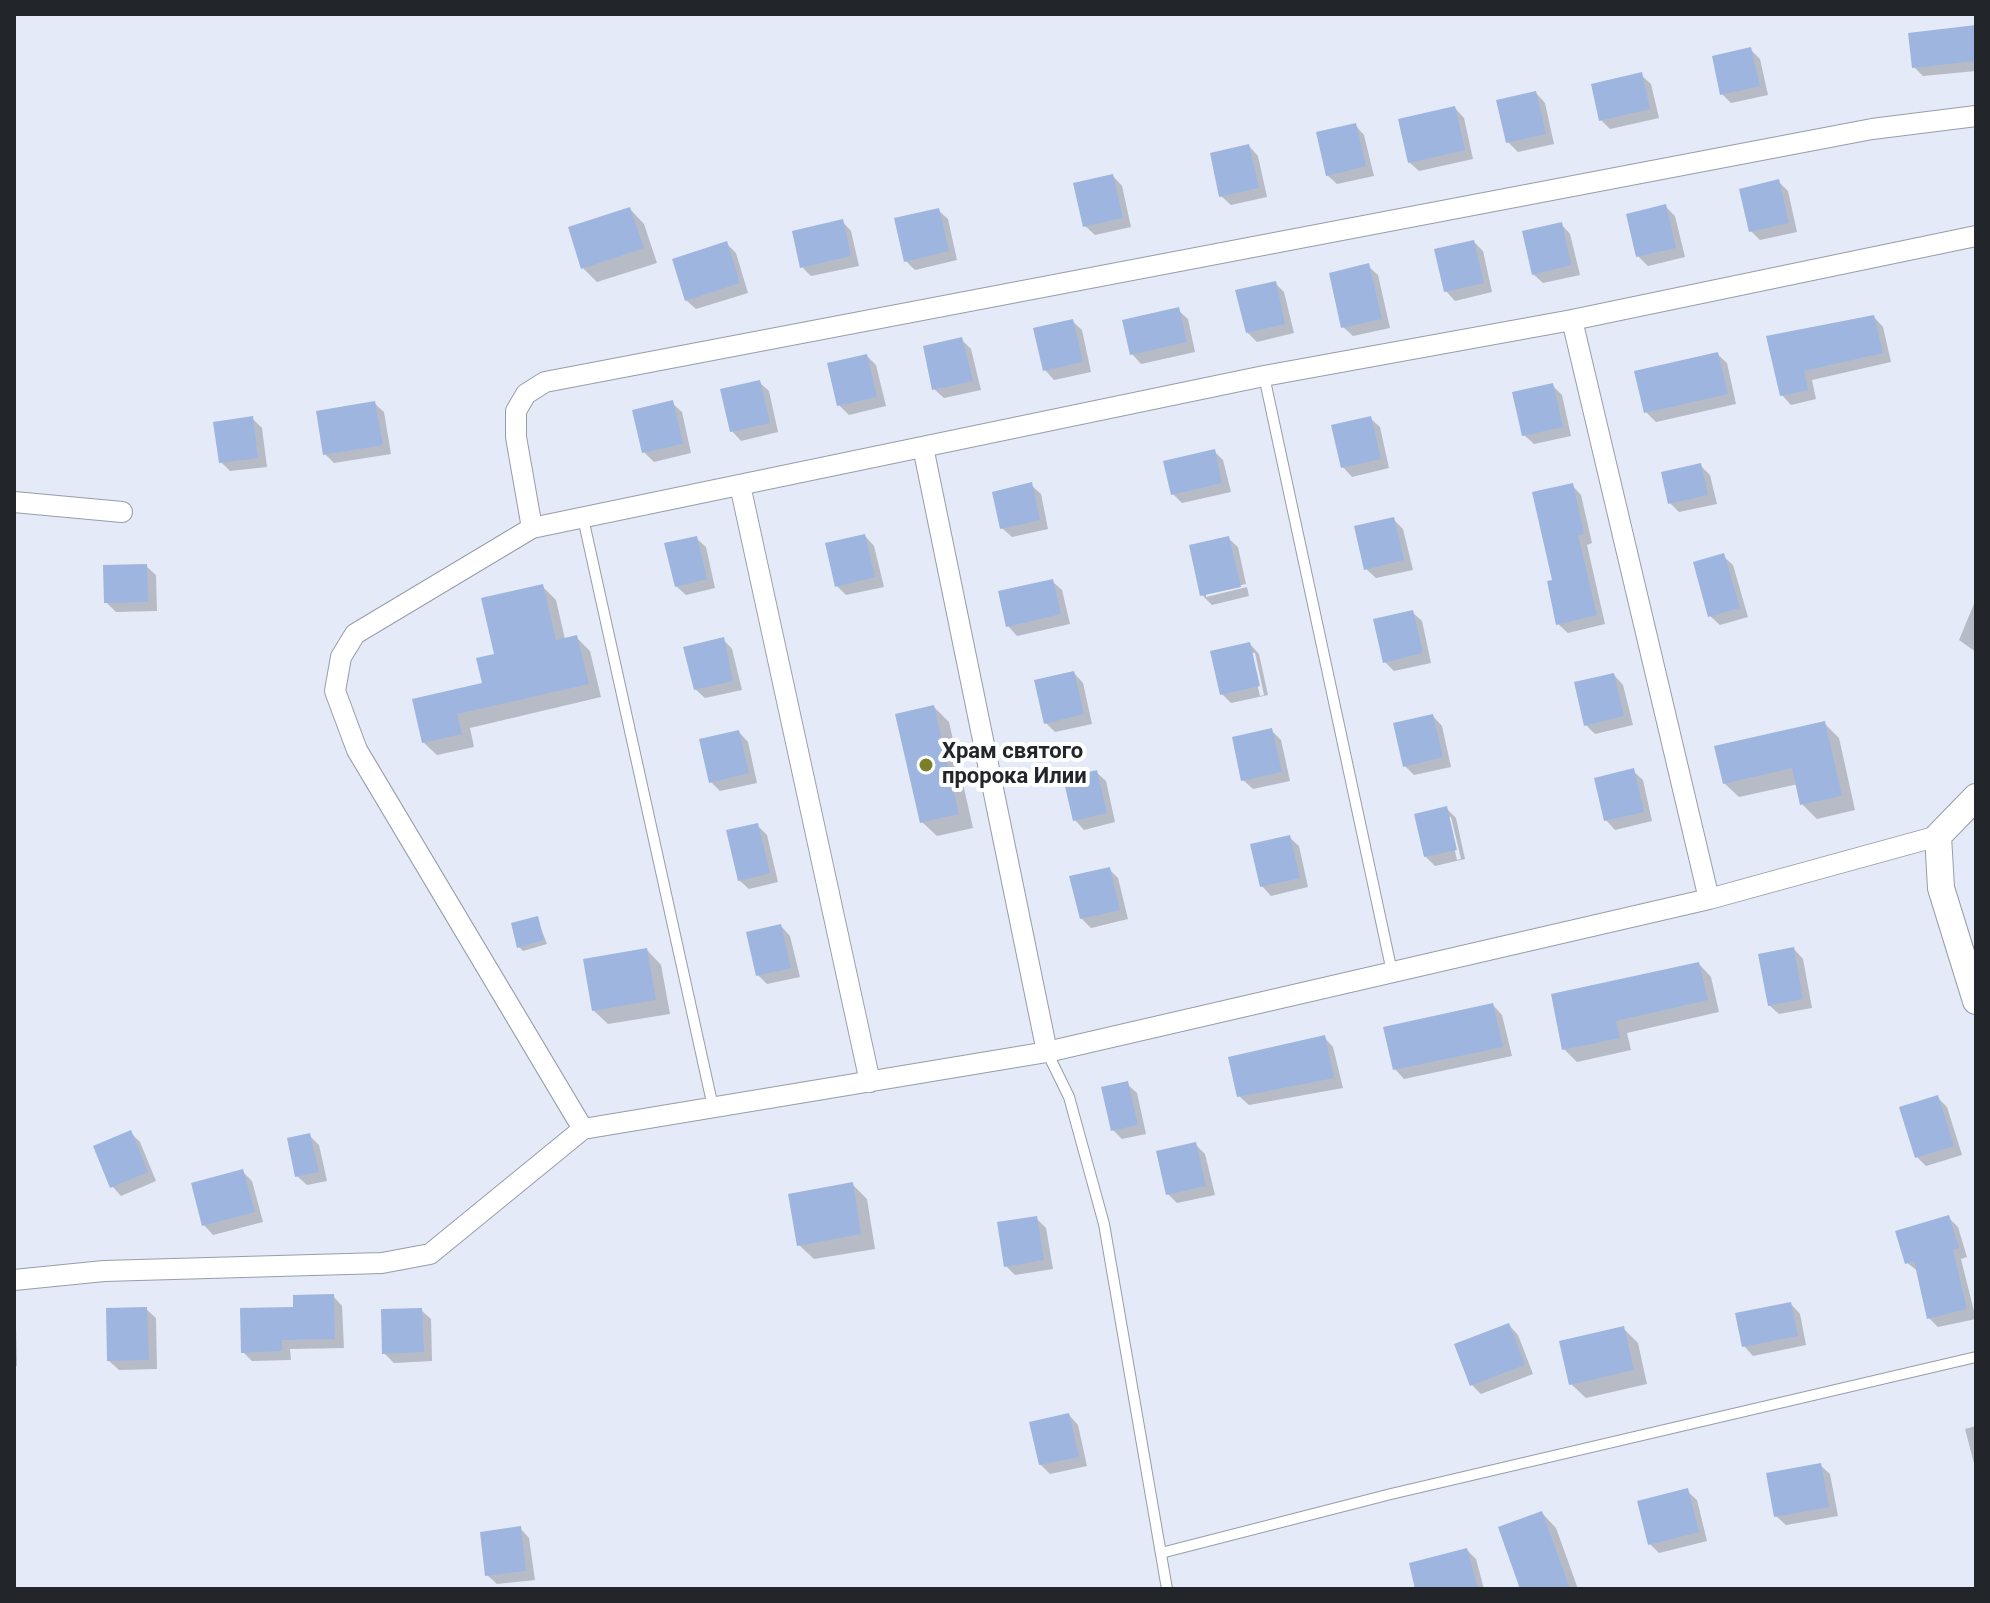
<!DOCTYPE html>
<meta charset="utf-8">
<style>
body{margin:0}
#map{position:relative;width:1990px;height:1603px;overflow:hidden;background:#e4eaf7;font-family:Roboto,sans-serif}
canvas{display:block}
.frame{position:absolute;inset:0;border:16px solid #222529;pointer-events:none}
</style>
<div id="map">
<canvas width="1990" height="1603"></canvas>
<div class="frame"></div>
</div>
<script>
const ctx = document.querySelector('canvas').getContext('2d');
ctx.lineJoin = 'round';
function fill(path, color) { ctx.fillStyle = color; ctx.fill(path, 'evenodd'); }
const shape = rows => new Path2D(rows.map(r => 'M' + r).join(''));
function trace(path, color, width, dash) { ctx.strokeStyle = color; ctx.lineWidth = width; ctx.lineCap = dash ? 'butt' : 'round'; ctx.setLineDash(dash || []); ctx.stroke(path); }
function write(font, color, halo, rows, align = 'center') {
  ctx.font = font + ' Roboto,sans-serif'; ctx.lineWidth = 8; ctx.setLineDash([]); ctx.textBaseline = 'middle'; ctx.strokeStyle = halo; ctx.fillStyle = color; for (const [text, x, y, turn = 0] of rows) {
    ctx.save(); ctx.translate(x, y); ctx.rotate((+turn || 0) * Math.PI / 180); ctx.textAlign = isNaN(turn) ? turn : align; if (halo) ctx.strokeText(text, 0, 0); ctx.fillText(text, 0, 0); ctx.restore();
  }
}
fill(shape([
 [1976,27,1976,71,1923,76,1914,67],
 [1751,50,1760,59,1768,95,1731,103,1722,94],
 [1641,75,1651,84,1659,118,1610,129,1601,120],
 [1536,93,1545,103,1554,144,1518,152,1508,142],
 [1455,108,1464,118,1473,159,1419,171,1409,162],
 [1355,125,1364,135,1374,176,1337,184,1327,175],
 [1249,146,1258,156,1267,197,1231,205,1221,196],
 [1113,176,1122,186,1131,227,1095,235,1085,226],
 [1779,182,1788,191,1797,232,1760,240,1751,231],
 [1666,207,1675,216,1685,257,1648,266,1638,256],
 [630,209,644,224,657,263,597,282,583,268],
 [938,210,948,219,957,260,915,270,906,261],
 [842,221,851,231,859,266,811,276,802,267],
 [1561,224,1570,234,1580,275,1543,283,1533,274],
 [1474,242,1483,251,1492,292,1455,301,1446,291],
 [727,244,736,253,748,293,696,309,686,300],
 [1368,266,1378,275,1390,328,1353,336,1343,327],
 [1275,283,1284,292,1294,333,1257,342,1247,332],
 [1178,310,1188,319,1195,352,1141,364,1132,354],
 [1874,317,1883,327,1891,362,1812,380,1816,399,1791,405,1782,395,1768,338],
 [1072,321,1082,330,1091,372,1054,380,1045,370],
 [962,340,971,349,981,390,944,398,934,389],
 [1717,354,1727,363,1736,404,1656,422,1646,412],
 [867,356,876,365,886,406,849,415,839,405],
 [759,382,769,391,778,432,741,441,732,431],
 [1552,385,1562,395,1571,436,1534,444,1524,435],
 [374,403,384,412,391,454,334,463,325,454],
 [672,403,682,412,691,453,654,462,644,452],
 [252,418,262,428,267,467,230,471,221,462],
 [1370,418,1380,427,1389,468,1352,477,1343,467],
 [1214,451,1223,460,1231,492,1182,503,1173,494],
 [1700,465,1710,475,1717,504,1679,512,1670,503],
 [1031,485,1041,494,1048,529,1012,537,1002,528],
 [1572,485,1581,495,1592,543,1587,545,1605,624,1568,633,1558,624,1555,581],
 [1393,519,1403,529,1413,570,1376,578,1366,569],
 [865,536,874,546,884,587,846,595,837,586],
 [696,538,706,547,715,588,686,595,676,586],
 [1228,538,1238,547,1246,584,1206,593,1206,597,1247,587,1249,596,1212,605,1202,595],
 [1723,556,1733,565,1748,617,1720,625,1710,616],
 [146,566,156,575,157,611,116,612,106,602],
 [1052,581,1062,590,1070,624,1017,636,1008,626],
 [542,586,556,600,565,639,576,637,590,651,601,697,470,728,474,747,437,755,423,742,484,685,496,655],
 [1976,599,1976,652,1959,640],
 [1412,612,1422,621,1431,663,1394,671,1385,662],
 [723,639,732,649,742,690,705,698,695,689],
 [1250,644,1259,654,1268,695,1231,703,1222,694],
 [1250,653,1255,653,1264,695,1260,696],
 [1074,673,1083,683,1092,724,1055,732,1046,723],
 [1614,675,1623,685,1633,725,1595,734,1586,725],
 [934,707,949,722,973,828,937,836,922,822],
 [1433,716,1442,726,1451,767,1414,775,1405,766],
 [1824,723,1839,738,1855,810,1817,819,1802,804,1798,784,1739,797,1724,783],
 [1271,730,1281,740,1290,781,1253,789,1243,780],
 [739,732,748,742,757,783,720,791,711,782],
 [1633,771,1643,780,1652,821,1615,830,1606,820],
 [1096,772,1106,781,1115,822,1084,830,1075,820],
 [1446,808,1456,818,1465,859,1435,866,1425,856],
 [1447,817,1451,817,1461,859,1457,860],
 [757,825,767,835,778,882,749,889,739,880],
 [1289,837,1299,846,1308,887,1271,896,1262,886],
 [1109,869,1118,878,1128,919,1091,928,1081,918],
 [537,918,547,944,523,951,519,947],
 [781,926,790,936,800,977,767,984,758,975],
 [1794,949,1803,959,1812,1008,1779,1014,1769,1005],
 [647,950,661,965,670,1014,608,1024,593,1010],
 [1699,964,1711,977,1719,1012,1627,1033,1631,1050,1577,1062,1564,1049],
 [1493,1005,1502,1015,1512,1056,1404,1079,1395,1069],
 [1324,1037,1333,1047,1343,1088,1249,1105,1239,1096],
 [1127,1084,1137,1093,1146,1134,1122,1139,1113,1130],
 [1938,1098,1947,1107,1962,1155,1926,1166,1917,1157],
 [131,1133,140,1142,156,1181,121,1196,112,1186],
 [309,1135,319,1145,327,1181,307,1185,297,1176],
 [1195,1144,1205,1154,1215,1195,1177,1203,1168,1194],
 [243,1172,252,1181,263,1222,213,1235,204,1225],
 [852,1184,867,1199,875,1249,814,1259,799,1245],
 [1949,1218,1958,1227,1967,1257,1961,1259,1976,1319,1938,1327,1929,1318,1918,1271,1907,1263],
 [1037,1219,1046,1228,1053,1269,1015,1275,1006,1266],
 [333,1296,342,1306,344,1348,290,1349,291,1360,252,1361,243,1352,295,1308],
 [1791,1304,1800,1314,1806,1345,1753,1356,1744,1346],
 [146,1309,156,1318,157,1369,119,1370,109,1361],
 [421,1310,431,1319,432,1361,394,1363,384,1353],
 [14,1322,16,1324,17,1366,14,1366],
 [1509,1325,1518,1335,1533,1374,1481,1394,1472,1385],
 [1623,1328,1638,1343,1647,1384,1586,1398,1571,1384],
 [1069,1415,1078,1425,1087,1466,1050,1474,1040,1464],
 [1976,1426,1976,1471,1965,1429],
 [1820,1465,1830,1474,1838,1516,1786,1525,1776,1516],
 [1687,1491,1697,1500,1707,1541,1659,1553,1650,1544],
 [1542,1513,1556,1528,1578,1589,1522,1589],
 [520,1528,529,1538,535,1580,497,1584,487,1575],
 [1467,1550,1476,1559,1484,1589,1417,1589]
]), '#0003');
fill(shape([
 [1976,25,1976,61,1912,68,1908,33],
 [1751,47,1760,86,1720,95,1712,56],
 [1642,72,1650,109,1599,121,1591,84],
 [1536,91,1546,134,1506,143,1496,100],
 [1455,106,1465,150,1408,163,1398,119],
 [1356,123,1366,166,1326,176,1316,132],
 [1249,144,1259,188,1219,197,1210,153],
 [1113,174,1123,218,1083,227,1073,183],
 [1779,179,1789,223,1749,232,1739,189],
 [1666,204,1676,248,1636,257,1626,214],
 [630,207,644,248,581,269,568,227],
 [939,208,949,251,904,262,894,218],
 [843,219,851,256,800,268,792,231],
 [1562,222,1571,265,1532,275,1522,231],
 [1474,240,1484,283,1444,292,1434,249],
 [727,241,740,283,685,301,672,259],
 [1369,263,1382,319,1341,328,1329,273],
 [1276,281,1285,324,1246,333,1235,290],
 [1179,307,1187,342,1130,355,1122,320],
 [1874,315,1883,353,1804,371,1808,390,1780,396,1766,336],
 [1073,319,1083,362,1043,371,1033,328],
 [962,337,973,381,932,390,923,346],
 [1718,352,1728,394,1644,413,1634,371],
 [867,354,877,397,837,406,827,363],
 [760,380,770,423,730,432,720,389],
 [1553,383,1563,427,1522,436,1512,392],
 [673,400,683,444,642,453,632,410],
 [375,401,383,445,323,455,316,411],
 [253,416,258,458,219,463,213,422],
 [1371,416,1381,459,1341,468,1331,425],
 [1215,449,1222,483,1171,495,1163,461],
 [1701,463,1708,495,1668,504,1661,472],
 [1032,482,1040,520,1000,529,992,492],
 [1573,483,1584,534,1578,535,1597,615,1556,625,1547,581,1552,580,1532,492],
 [1394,517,1404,560,1364,570,1354,526],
 [865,534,875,577,835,587,825,543],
 [697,536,707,579,675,587,664,543],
 [1229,536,1241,587,1200,596,1189,545],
 [1724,553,1740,608,1708,617,1693,562],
 [147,564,148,602,104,603,103,565],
 [1053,579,1061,614,1006,627,998,591],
 [543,584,556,640,577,635,589,684,457,714,462,734,422,743,412,699,482,683,476,658,494,654,481,598],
 [1413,610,1423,653,1383,663,1373,619],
 [724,637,733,681,694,690,683,647],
 [1250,642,1260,686,1220,695,1210,651],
 [1074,671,1084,714,1044,724,1034,680],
 [1614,673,1624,716,1584,726,1574,682],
 [934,705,959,814,920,823,895,714],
 [1433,714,1443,757,1403,767,1393,723],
 [1825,721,1842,796,1800,805,1792,768,1723,784,1714,746],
 [1272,728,1282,772,1241,781,1232,737],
 [739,730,749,773,709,783,699,739],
 [1634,768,1644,812,1604,821,1594,778],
 [1097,770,1107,813,1073,821,1063,778],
 [1447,806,1457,850,1424,857,1414,814],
 [758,823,770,873,738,881,726,830],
 [1290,835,1300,878,1260,887,1250,844],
 [1110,867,1120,910,1080,919,1069,876],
 [538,916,544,940,517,948,511,923],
 [781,924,791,968,756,976,746,932],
 [1794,947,1803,999,1768,1006,1758,954],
 [647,948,656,1000,592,1011,583,959],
 [1699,962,1708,1000,1616,1021,1620,1038,1562,1050,1551,994],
 [1493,1003,1503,1047,1393,1070,1383,1027],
 [1325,1035,1334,1078,1237,1097,1228,1057],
 [1128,1081,1138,1125,1111,1131,1101,1087],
 [1938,1095,1954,1146,1915,1158,1899,1107],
 [131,1130,148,1172,110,1188,93,1146],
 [310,1133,319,1172,295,1177,287,1138],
 [1196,1142,1206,1186,1166,1195,1156,1151],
 [243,1169,255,1212,202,1226,191,1183],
 [853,1182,861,1234,797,1246,788,1194],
 [1949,1215,1959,1248,1953,1250,1967,1309,1927,1319,1914,1261,1905,1264,1895,1231],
 [1037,1216,1044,1260,1004,1267,997,1222],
 [334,1294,335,1339,282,1340,282,1351,241,1353,240,1308,293,1307,293,1295],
 [1791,1302,1798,1336,1742,1347,1735,1313],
 [147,1307,149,1360,107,1361,106,1308],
 [422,1308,424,1352,382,1354,381,1309],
 [1509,1323,1525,1365,1470,1386,1454,1344],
 [1624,1326,1634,1370,1569,1385,1559,1341],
 [1069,1413,1079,1457,1039,1465,1029,1422],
 [1821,1463,1829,1507,1774,1517,1766,1473],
 [1688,1488,1699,1532,1648,1545,1637,1501],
 [1542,1511,1570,1589,1520,1589,1498,1527],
 [521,1526,526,1571,485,1576,480,1532],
 [1467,1548,1478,1589,1415,1589,1409,1563]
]), '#9eb5df');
const service = shape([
 [1264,376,1392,972],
 [583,518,713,1107],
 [1047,1052,1069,1097,1104,1224,1167,1589],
 [1161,1553,1391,1494,1976,1357]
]);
const minor = shape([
 [1572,320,1709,899],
 [923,447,1047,1052],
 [740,485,870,1082],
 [14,502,122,512],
 [532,528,516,437,516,411,526,394,545,382,1872,129,1976,116],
 [583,1129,357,750,335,691,341,657,355,634,532,528,1264,376,1572,320,1976,236],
 [14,1280,104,1271,382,1263,430,1254,583,1129,1047,1052,1709,899,1938,836]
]);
const tertiary = shape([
 [1976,797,1938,836,1941,888,1976,1001]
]);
trace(service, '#979da9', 12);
trace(minor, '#979da9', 22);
trace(tertiary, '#979da9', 28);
trace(service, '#fff', 10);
trace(minor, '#fff', 20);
trace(tertiary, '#fff', 26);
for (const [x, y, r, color] of [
 [926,765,8,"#7a802a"]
]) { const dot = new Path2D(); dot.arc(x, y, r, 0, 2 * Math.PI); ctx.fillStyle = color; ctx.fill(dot); trace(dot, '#fff', 3); }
write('bold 22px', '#222529', '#fff', [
 ["Храм святого",942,752],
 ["пророка Илии",942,777]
], 'left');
</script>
